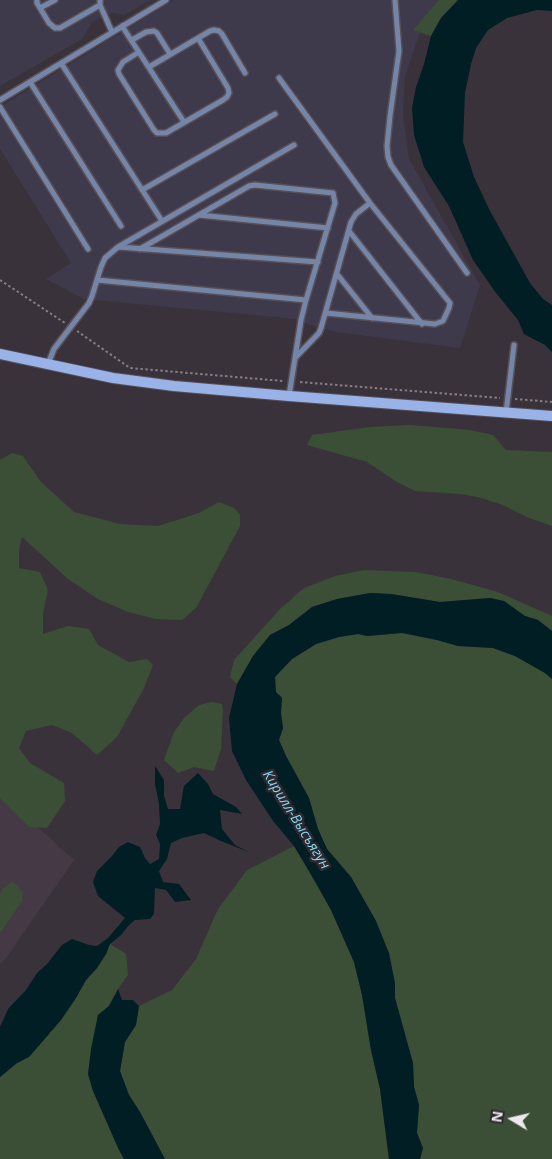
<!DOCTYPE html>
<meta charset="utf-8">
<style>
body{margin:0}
#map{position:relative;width:552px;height:1159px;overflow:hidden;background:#3a323a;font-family:"Open Sans",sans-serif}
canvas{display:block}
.north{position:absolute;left:487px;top:1094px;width:50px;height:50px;-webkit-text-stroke:4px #302830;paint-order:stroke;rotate:279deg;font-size:14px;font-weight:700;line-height:20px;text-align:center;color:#ede8ed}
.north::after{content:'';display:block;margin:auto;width:18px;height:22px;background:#ede8ed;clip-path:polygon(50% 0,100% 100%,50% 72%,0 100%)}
</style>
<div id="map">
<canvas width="552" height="1159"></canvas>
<div class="north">N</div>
</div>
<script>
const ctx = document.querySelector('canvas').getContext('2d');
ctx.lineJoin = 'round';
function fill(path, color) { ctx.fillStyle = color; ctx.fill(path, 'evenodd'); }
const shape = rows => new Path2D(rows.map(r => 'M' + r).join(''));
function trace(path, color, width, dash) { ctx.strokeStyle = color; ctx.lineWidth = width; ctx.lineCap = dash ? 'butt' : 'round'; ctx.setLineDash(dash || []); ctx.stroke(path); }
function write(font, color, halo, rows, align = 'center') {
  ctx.font = font + ' "Open Sans",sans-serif'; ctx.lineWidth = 5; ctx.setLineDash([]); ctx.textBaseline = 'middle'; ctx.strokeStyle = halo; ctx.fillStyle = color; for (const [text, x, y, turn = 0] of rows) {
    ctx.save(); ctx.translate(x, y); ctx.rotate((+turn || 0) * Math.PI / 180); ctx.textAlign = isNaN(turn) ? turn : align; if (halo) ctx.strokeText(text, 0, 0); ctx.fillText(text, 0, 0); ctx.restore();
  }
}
fill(shape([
 [0,793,74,860,6,958,0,964]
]), '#453946');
fill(shape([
 [0,0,151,0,124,15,113,13,92,22,82,39,0,86],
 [174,0,439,0,419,35,405,76,403,115,409,159,480,285,460,348,336,332,304,323,296,319,84,299,46,279,71,263,0,149,0,107]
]), '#3e394b');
fill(shape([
 [439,0,458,0,441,18,431,36,413,30],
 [410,425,470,430,493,435,506,450,552,452,552,526,529,518,503,505,478,497,460,494,415,491,397,482,367,462,307,445,312,435,370,427],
 [12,453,23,456,40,481,74,512,120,524,158,526,199,513,219,502,234,508,240,514,240,526,196,608,182,620,156,619,128,612,98,599,68,579,22,537,19,550,19,568,40,572,48,590,43,613,43,634,68,626,89,629,98,645,129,662,147,659,153,665,144,688,117,737,97,755,72,733,52,725,26,731,19,748,30,763,64,783,65,801,47,828,29,827,0,798,0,460],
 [364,570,416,572,451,579,498,592,552,616,552,631,538,620,525,616,504,601,490,598,440,602,391,594,370,593,337,599,312,607,289,625,270,635,253,656,237,684,230,677,234,660,281,608,304,588,335,576],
 [403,633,437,640,458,646,493,648,515,656,545,673,552,679,552,1159,420,1159,423,1148,417,1133,419,1105,414,1087,413,1063,395,998,395,983,376,921,351,877,327,849,318,829,309,798,286,756,279,740,283,728,281,713,282,698,276,692,275,677,292,659,316,644,339,637,358,634,367,636],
 [212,702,222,704,223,710,221,749,214,771,194,767,178,773,164,760,174,732,184,718,199,705],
 [294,846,331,910,354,962,362,995,371,1050,380,1089,389,1159,165,1159,140,1112,129,1095,120,1071,125,1042,136,1025,139,1006,172,990,196,959,218,909,247,870],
 [11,882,17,885,23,892,22,901,0,933,0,895,2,889],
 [110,944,126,954,128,975,118,989,109,1006,98,1015,88,1074,93,1091,119,1150,124,1159,0,1159,0,1077,17,1063,29,1057,61,1020,76,998,86,980,97,968,106,954]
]), '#3b4f36');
fill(shape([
 [458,0,552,0,552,11,537,10,507,18,488,30,476,48,471,64,465,93,463,142,474,177,489,209,530,283,543,299,552,305,552,352,545,345,524,334,518,320,496,293,473,260,449,206,424,167,414,135,412,108,416,87,424,64,431,36,441,18],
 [370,593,391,594,440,602,490,598,504,601,525,616,538,620,552,631,552,679,545,673,515,656,493,648,458,646,437,640,402,633,367,636,358,634,339,637,316,644,292,659,275,677,276,692,282,698,281,713,283,728,279,740,286,756,309,798,318,829,327,849,351,877,376,921,389,953,395,983,395,998,413,1063,414,1087,419,1105,417,1133,423,1148,420,1159,389,1159,380,1089,371,1050,362,995,354,962,331,910,312,876,294,846,273,821,246,780,232,751,229,718,237,684,253,656,270,635,289,625,312,607,337,599],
 [155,766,164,780,164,796,168,809,180,809,184,786,198,773,208,784,213,794,236,807,242,814,220,810,222,829,235,845,249,852,221,841,204,833,182,838,171,843,167,859,159,871,163,882,179,884,191,900,175,902,166,890,155,888,154,914,150,919,135,920,129,925,121,935,110,944,106,954,97,968,86,980,76,998,61,1020,29,1057,17,1063,0,1077,0,1027,8,1009,26,990,37,973,47,964,62,945,72,939,89,945,97,946,108,938,125,918,98,896,93,882,97,871,112,856,119,847,128,842,140,847,145,858,150,864,159,859,160,844,156,835,160,824,159,804,155,784],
 [118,989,122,1000,133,1000,139,1006,136,1025,125,1042,120,1071,129,1095,140,1112,165,1159,124,1159,119,1150,93,1091,88,1074,91,1049,98,1015,109,1006]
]), '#011e25');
const lane = shape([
 [37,0,37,3,49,23,55,28,60,28,100,5],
 [100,0,100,5,112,32],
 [395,0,399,51,390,116,387,146,388,157,391,165,467,273],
 [40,8,55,0],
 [122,26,184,122],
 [132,40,146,32,154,31,157,33,170,54],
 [139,52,123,62,118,70,119,74,154,130,157,133,166,133,223,100,227,97,229,93,228,88,198,38],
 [61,63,162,221],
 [149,67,210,31,214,30,219,31,222,34,245,73],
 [279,78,370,203,450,303,449,308,443,321,435,324,326,313],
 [30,82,121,226],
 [0,100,166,0],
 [0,107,88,249],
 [142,190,275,114],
 [199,215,328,228],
 [349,231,422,324],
 [119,247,318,262],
 [140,249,249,186,255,185,333,193,335,203,306,300,301,320,289,396],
 [337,274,372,318],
 [97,280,306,300],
 [295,358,319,333,321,328,351,222,356,214,370,203],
 [48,364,54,349,89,303,92,296,101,267,105,258,118,247,294,145],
 [506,413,514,345]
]);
const secondary = shape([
 [0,354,113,378,174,386,289,396,552,416]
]);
trace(lane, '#574f57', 8);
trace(secondary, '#574f57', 12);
trace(shape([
 [0,280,65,323],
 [77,331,130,368,283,381],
 [300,382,500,398],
 [515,399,552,402]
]), '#847e84', 2, [2.5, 2.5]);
trace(lane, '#7585a7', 5);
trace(secondary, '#99b2e8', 10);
write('italic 14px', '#80dbf1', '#302830', [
 ["Кирилл-Высъягун",296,820,58]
]);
</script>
